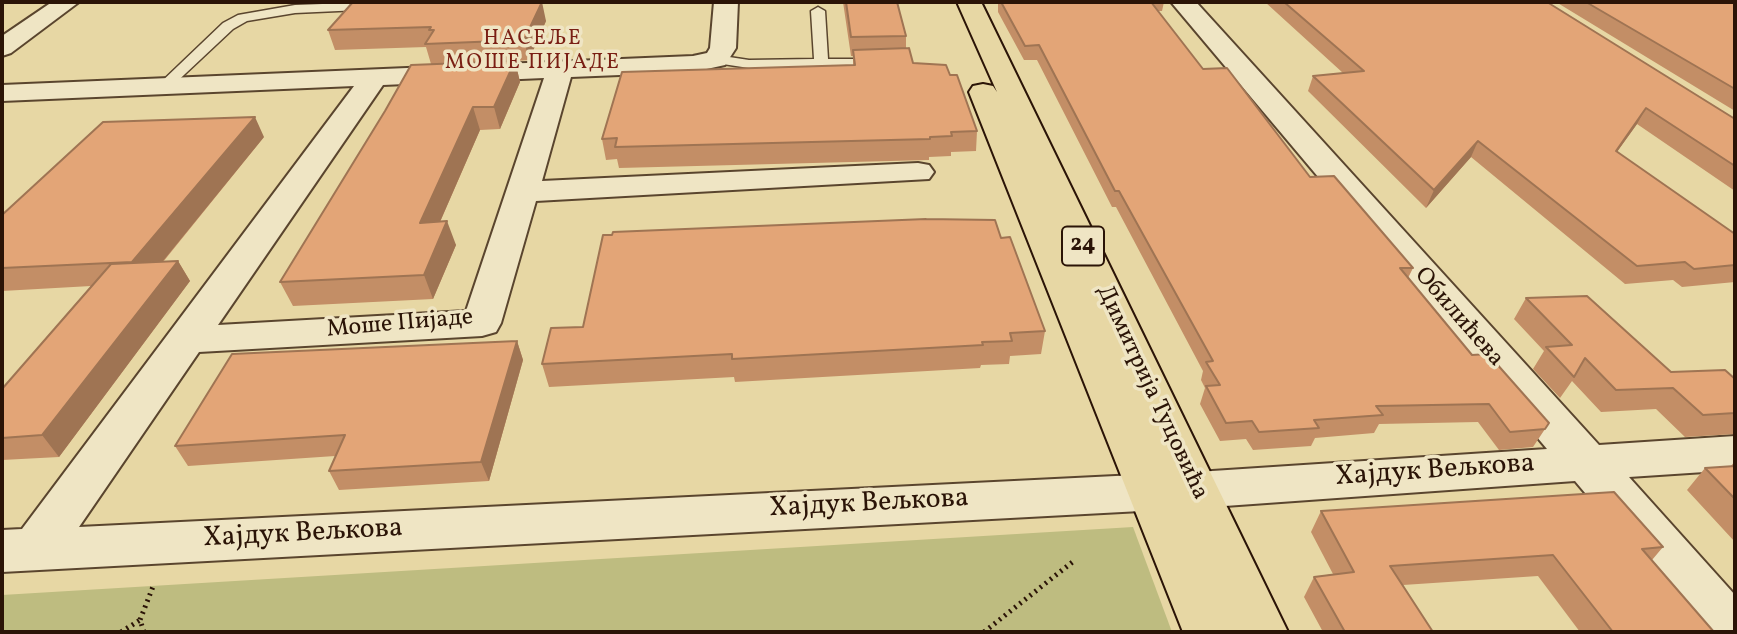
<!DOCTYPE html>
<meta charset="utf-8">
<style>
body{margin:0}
#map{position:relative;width:1737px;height:634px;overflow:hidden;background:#e7d7a4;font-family:Vollkorn,serif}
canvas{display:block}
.frame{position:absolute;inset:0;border:4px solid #2b1407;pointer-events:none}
</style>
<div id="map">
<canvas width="1737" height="634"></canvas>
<div class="frame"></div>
</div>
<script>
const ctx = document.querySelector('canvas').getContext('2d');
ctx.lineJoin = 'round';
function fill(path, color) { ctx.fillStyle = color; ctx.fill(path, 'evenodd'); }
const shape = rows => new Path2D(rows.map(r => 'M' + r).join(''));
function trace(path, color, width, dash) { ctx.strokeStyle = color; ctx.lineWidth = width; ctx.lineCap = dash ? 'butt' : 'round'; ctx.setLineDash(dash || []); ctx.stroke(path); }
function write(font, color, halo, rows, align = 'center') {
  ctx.font = font + ' Vollkorn,serif'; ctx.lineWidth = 7; ctx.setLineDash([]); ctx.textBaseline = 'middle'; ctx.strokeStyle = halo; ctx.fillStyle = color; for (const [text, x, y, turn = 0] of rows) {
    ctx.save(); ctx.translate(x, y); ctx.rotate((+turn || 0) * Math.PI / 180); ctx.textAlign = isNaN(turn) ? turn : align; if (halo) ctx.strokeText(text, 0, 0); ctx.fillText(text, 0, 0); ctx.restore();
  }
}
fill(shape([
 [1133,527,1172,632,2,632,2,595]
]), '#bebc80');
const lane = shape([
 [377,2,382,3,382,9,295,13,247,21,233,29,169,89,164,90,157,86,223,23,238,15,295,5,377,2],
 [818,7,825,11,828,59,881,59,888,63,886,66,749,68,716,63,709,59,716,55,749,60,814,59,811,11,818,7]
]);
const street = shape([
 [52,2,79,2,11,53,2,56,2,36,52,2],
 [714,2,738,2,736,48,725,65,693,72,571,77,542,181,918,163,929,165,934,172,929,179,536,201,501,323,496,332,482,336,199,352,79,527,1197,472,1547,449,1171,2,1196,2,1599,445,1735,436,1735,470,1629,477,1735,595,1735,632,1702,632,1575,481,1197,508,2,572,2,530,22,529,354,86,2,101,2,85,693,56,707,53,710,48,714,2],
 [544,78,466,311,218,325,383,85,544,78]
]);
const primary = shape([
 [957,2,981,2,1288,632,1183,632,969,92,973,86,983,84,993,86,997,92,957,2]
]);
trace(lane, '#5a452e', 3);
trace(street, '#5a452e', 4);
trace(primary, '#2b1407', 4);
trace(shape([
 [121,632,140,620],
 [144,632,140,620,154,584],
 [984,632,1075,560]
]), '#2b1407', 5, [2, 4.5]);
fill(lane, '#efe5c4');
fill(street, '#efe5c4');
fill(primary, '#e7d7a4');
fill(shape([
 [533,2,546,21,529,60,515,61,520,82,500,129,480,130,440,222,456,245,433,299,293,306,280,282,431,64,426,47,335,50,328,30],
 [843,2,897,2,906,36,906,48,913,63,950,75,977,131,976,151,951,152,951,156,929,157,929,160,619,168,617,159,606,160,602,139,853,65,853,56,851,56],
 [998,2,1164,2,1162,11,1158,11,1203,69,1310,177,1413,268,1408,278,1472,355,1545,429,1533,447,1499,450,1478,422,1379,424,1374,433,1315,438,1311,446,1253,450,1246,439,1220,441,1200,404,1205,388,1201,380,1203,371,1116,207,1112,207,1037,60,1024,60,998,12],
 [1265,2,1547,2,1735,119,1735,191,1637,124,1617,152,1735,234,1735,282,1682,287,1673,280,1625,284,1471,157,1426,208,1308,91,1313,76,1343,73],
 [1556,2,1735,2,1735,111],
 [264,137,163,262,178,261,190,281,59,457,2,460,2,389,91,286,2,291,2,215],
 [1001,238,1045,331,1041,354,1010,356,1009,364,981,365,980,368,735,382,734,377,549,387,542,364,583,327],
 [1526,298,1671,372,1735,379,1735,434,1685,437,1656,409,1601,412,1572,381,1560,398,1533,369,1544,351,1514,319],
 [517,341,523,360,489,481,339,490,329,471,335,456,188,466,175,446],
 [1735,461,1735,542,1687,490,1705,468,1731,466],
 [1321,511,1663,547,1652,560,1714,632,1580,632,1538,576,1403,585,1433,632,1323,632,1304,597,1314,577,1333,574,1311,532]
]), '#c38e66');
fill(shape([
 [542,2,546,21,529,60,524,40],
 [515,61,520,82,500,129,494,107],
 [473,107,480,130,429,247,420,223],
 [1646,108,1637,124,1606,167,1616,151],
 [255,117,264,137,145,283,132,262],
 [1478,141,1471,157,1426,208,1434,190],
 [447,221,456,245,433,299,424,275],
 [178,261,190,281,59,457,42,435],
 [517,341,523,360,489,481,481,462]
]), '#9f7453');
const building = shape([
 [353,2,519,2,519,3,542,2,524,40,425,44,434,30,429,30,431,27,328,30,353,2],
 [846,2,897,2,906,36,851,37,846,2],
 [1001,2,1151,2,1203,69,1227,68,1310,177,1334,176,1413,268,1400,268,1472,355,1488,354,1549,423,1545,429,1510,432,1489,404,1376,406,1383,415,1314,420,1319,428,1259,432,1252,421,1226,423,1206,386,1220,385,1206,362,1213,361,1119,191,1115,191,1039,45,1025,46,1001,2],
 [1284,2,1547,2,1735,119,1735,166,1646,108,1616,151,1735,234,1735,265,1694,269,1685,262,1637,266,1478,141,1434,190,1313,76,1364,71,1284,2],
 [1586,2,1735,2,1735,89,1586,2],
 [909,48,913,63,946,65,950,75,957,75,977,131,951,132,952,136,930,137,930,139,615,147,617,138,602,139,622,72,855,65,853,50,909,48],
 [515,61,494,107,473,107,420,223,447,221,424,275,280,282,385,111,411,65,515,61],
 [255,117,132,262,2,268,2,215,103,122,255,117],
 [926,219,995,220,1001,238,1010,237,1045,331,1010,333,1012,341,982,342,983,345,732,359,732,354,542,364,551,328,583,327,603,235,612,235,613,232,926,219],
 [178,261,42,435,2,438,2,389,111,264,178,261],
 [1587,296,1671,372,1725,370,1735,379,1735,413,1703,415,1673,388,1616,390,1585,358,1574,377,1546,347,1572,345,1526,298,1587,296],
 [517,341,481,462,329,471,345,435,175,446,232,354,517,341],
 [1735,466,1735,499,1705,468,1735,466],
 [1614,492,1663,547,1642,549,1714,632,1613,632,1553,555,1390,566,1433,632,1345,632,1314,577,1354,572,1321,511,1614,492]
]);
fill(building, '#e3a577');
trace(building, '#9f7453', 2);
ctx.letterSpacing = '2px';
write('21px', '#7a1f14', '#efe5c4', [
 ["НАСЕЉЕ",533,40],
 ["МОШЕ ПИЈАДЕ",533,64]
]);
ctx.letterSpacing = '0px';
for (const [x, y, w] of [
 [1083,246,42]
]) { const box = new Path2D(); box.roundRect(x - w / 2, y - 19.5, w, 39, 5); ctx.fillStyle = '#efe5c4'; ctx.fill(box); trace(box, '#2b1407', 2); }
write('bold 23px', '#2b1407', null, [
 ["24",1083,246]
]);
write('24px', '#2b1407', '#efe5c4', [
 ["Обилићева",1458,318,49],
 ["Моше Пијаде",400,325,-5],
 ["Димитрија Туцовића",1151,393,65]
]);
write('28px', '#2b1407', '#efe5c4', [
 ["Хајдук Вељкова",1435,472,-4],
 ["Хајдук Вељкова",869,505,-3],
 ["Хајдук Вељкова",303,535,-3]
]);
</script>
